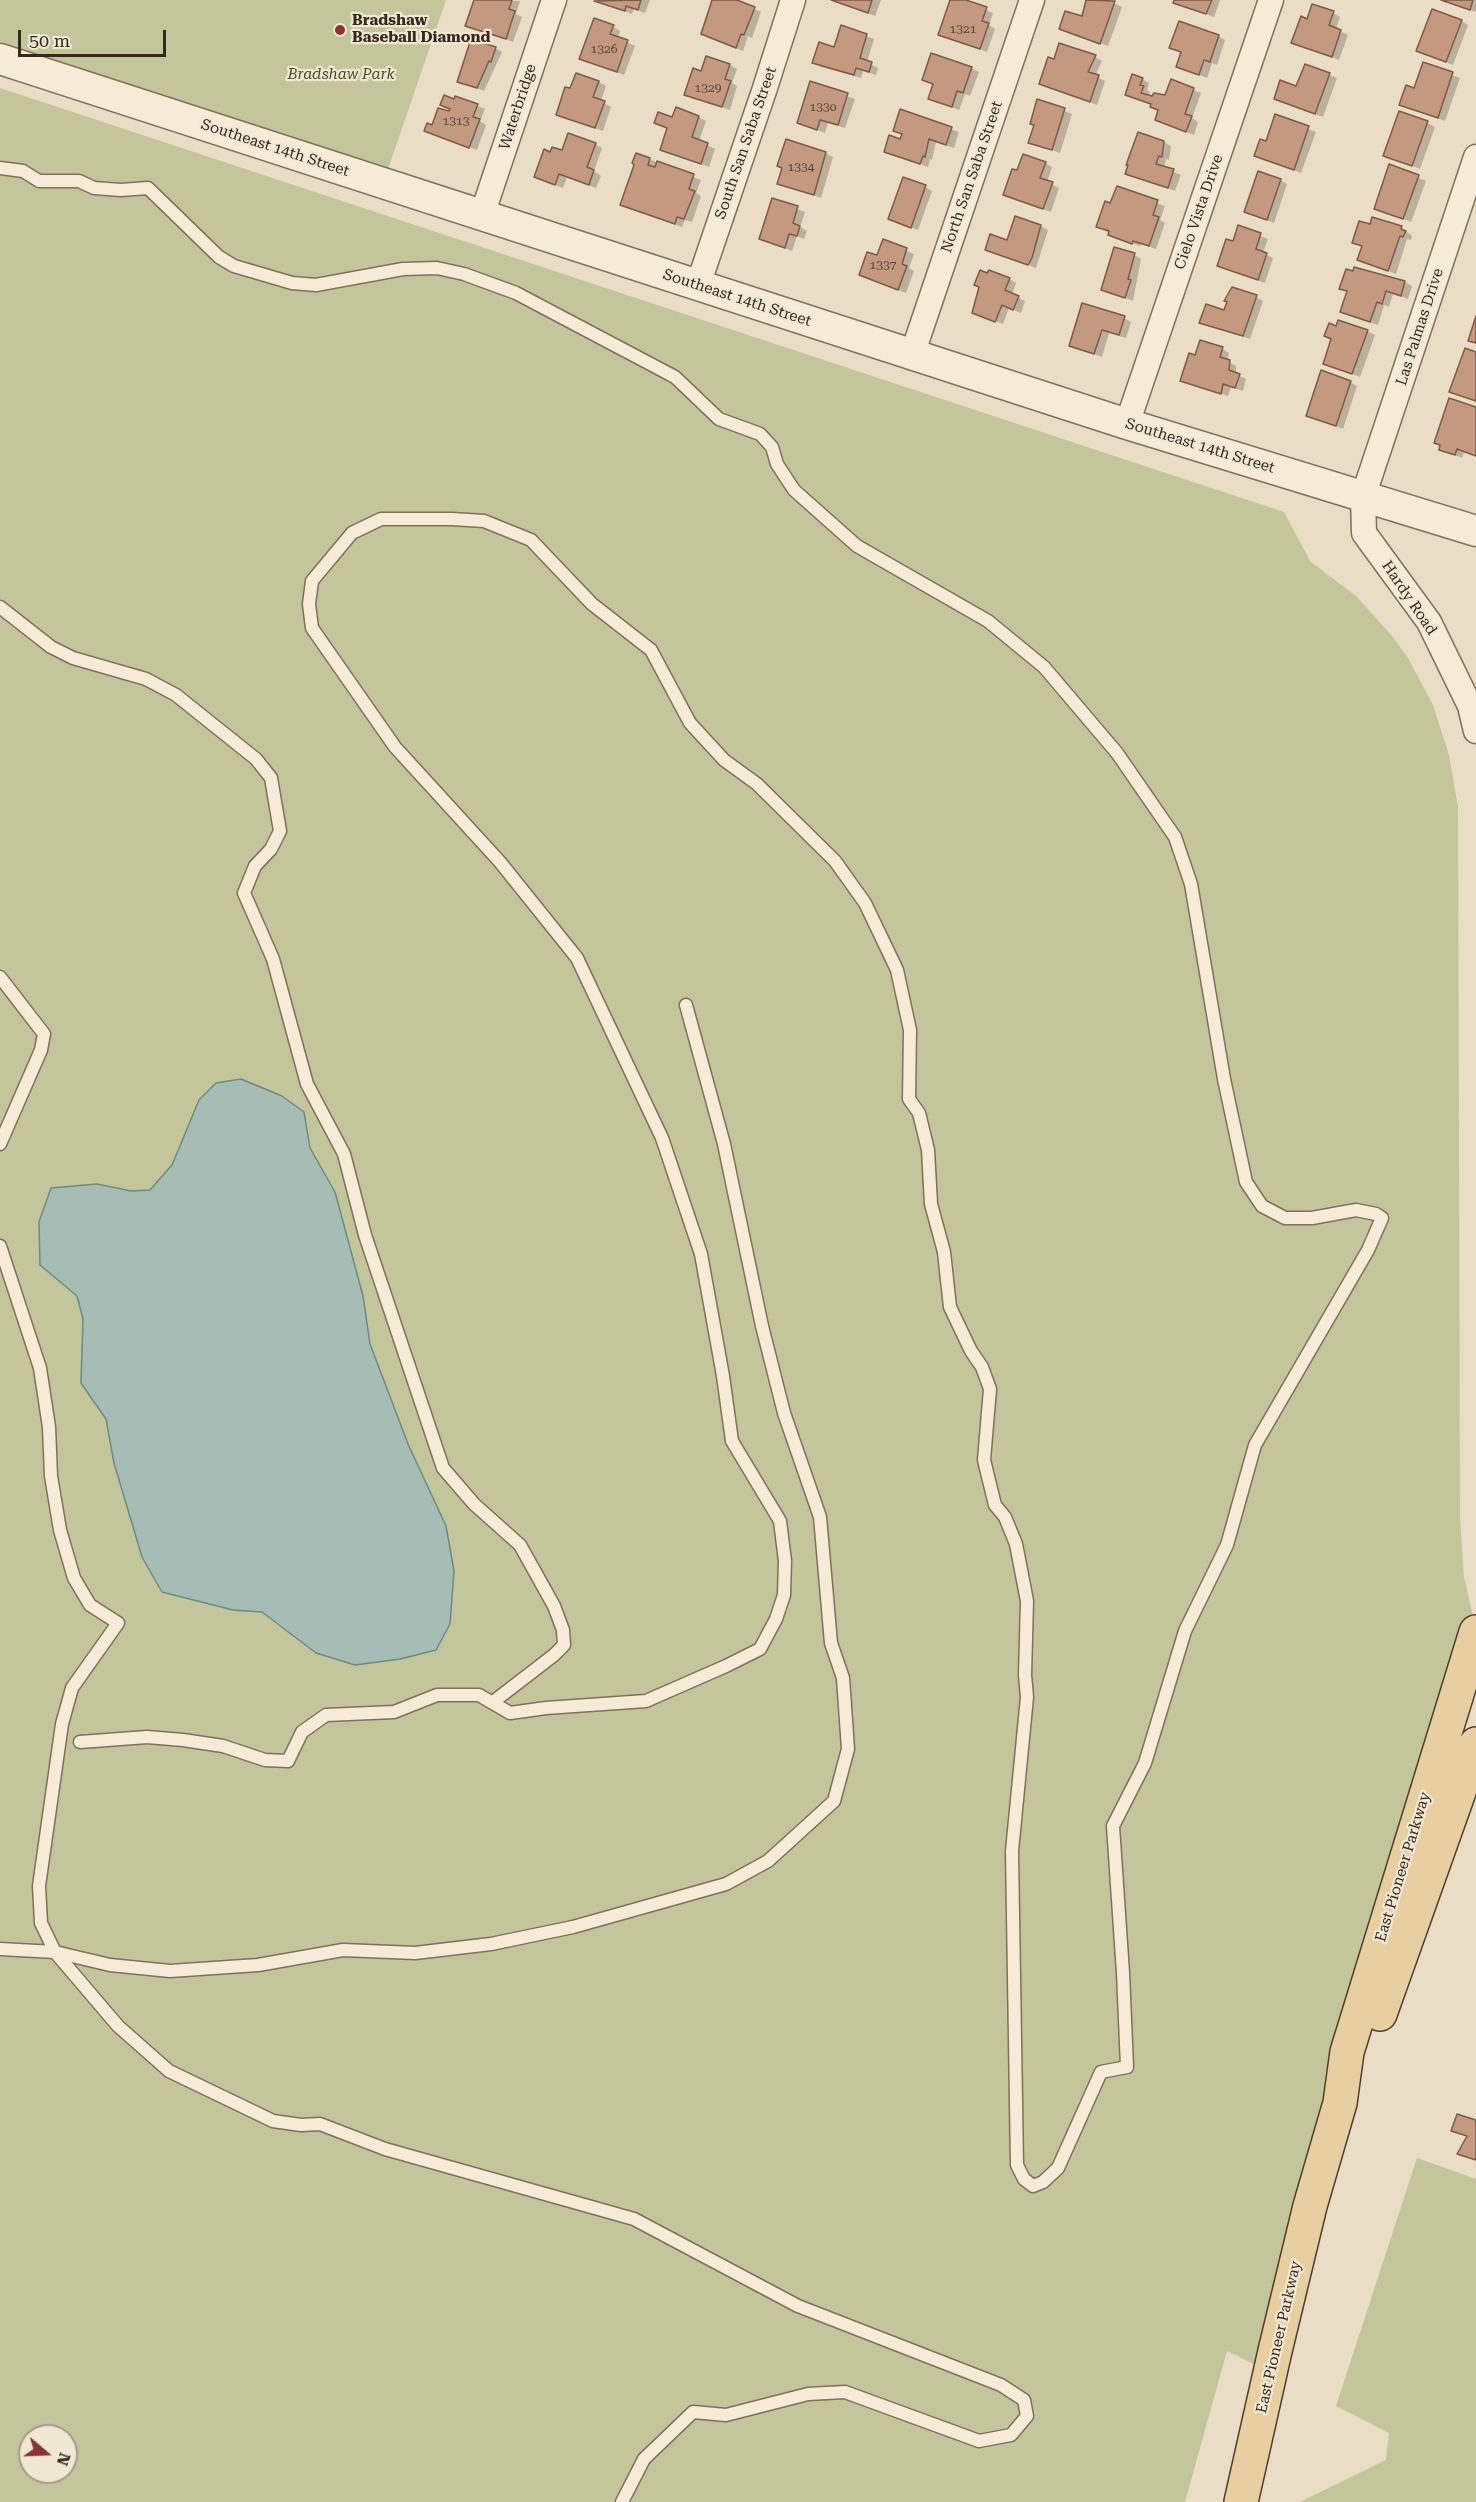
<!DOCTYPE html>
<style>
body{margin:0}
#map{position:relative;width:1476px;height:2502px;overflow:hidden;background:#e9ddc5;font-family:"Roboto Serif",serif}
canvas{display:block}
.north{position:absolute;left:18px;top:2424px;width:60px;height:60px;box-sizing:border-box;background:#f1e8d4;border:2px solid #a59b8c;border-radius:50%;rotate:109deg;font-size:16px;font-weight:700;line-height:24px;text-align:center;color:#34281f}
.north::after{content:'';display:block;margin:auto;width:21px;height:27px;background:#8a3438;clip-path:polygon(50% 0,100% 100%,50% 72%,0 100%)}
.scale{position:absolute;left:18px;top:30px;width:148px;height:27px;box-sizing:border-box;border:3px solid #34281f;border-top:0;padding-left:8px;font-size:18px;line-height:21px;white-space:nowrap;color:#34281f;-webkit-text-stroke:4px #f1e8d4;paint-order:stroke}
</style>
<div id="map">
<canvas width="1476" height="2502"></canvas>
<div class="north">N</div>
<div class="scale">50 m</div>
</div>
<script>
const ctx = document.querySelector('canvas').getContext('2d');
ctx.lineJoin = 'round';
function fill(path, color) { ctx.fillStyle = color; ctx.fill(path, 'evenodd'); }
const shape = rows => new Path2D(rows.map(r => 'M' + r).join(''));
function trace(path, color, width, dash) { ctx.strokeStyle = color; ctx.lineWidth = width; ctx.lineCap = dash ? 'butt' : 'round'; ctx.setLineDash(dash || []); ctx.stroke(path); }
function write(font, color, halo, rows, align = 'center') {
  ctx.font = font + ' "Roboto Serif",serif'; ctx.lineWidth = 4.5; ctx.setLineDash([]); ctx.textBaseline = 'middle'; ctx.strokeStyle = halo; ctx.fillStyle = color; for (const [text, x, y, turn = 0] of rows) {
    ctx.save(); ctx.translate(x, y); ctx.rotate((+turn || 0) * Math.PI / 180); ctx.textAlign = isNaN(turn) ? turn : align; if (halo) ctx.strokeText(text, 0, 0); ctx.fillText(text, 0, 0); ctx.restore();
  }
}
fill(shape([
 [0,0,446,0,388,169,0,42],
 [0,88,1284,512,1310,561,1357,597,1392,636,1408,658,1433,705,1449,755,1458,807,1460,1518,1464,1577,1476,1630,1476,1689,1440,1798,1268,2371,1227,2351,1185,2502,0,2502],
 [30,2436,66,2436,66,2472,30,2472],
 [1417,2158,1476,2179,1476,2502,1300,2502,1386,2460,1389,2433,1336,2406]
]), '#c2c69a');
const water = shape([
 [241,1079,282,1096,304,1112,310,1148,335,1192,363,1296,370,1344,408,1444,446,1526,454,1571,450,1624,436,1650,400,1659,355,1665,316,1653,262,1612,233,1610,162,1592,142,1557,114,1463,106,1419,81,1383,83,1319,77,1296,40,1265,39,1222,51,1188,97,1184,131,1191,150,1190,172,1165,199,1100,216,1083,241,1079]
]);
fill(water, '#a6bdb5');
trace(water, '#6e8a82', 1.5);
fill(shape([
 [475,0,520,1,516,14,522,17,513,42,467,25],
 [596,0,650,0,645,13,634,9,632,14],
 [714,0,732,0,761,12,752,38,748,36,743,51,711,38],
 [834,0,881,0,875,16],
 [952,0,961,0,993,13,989,25,995,29,987,52,940,34],
 [1088,0,1107,0,1122,7,1108,46,1061,28,1083,18],
 [1176,0,1220,0,1214,17,1182,6,1175,2],
 [1443,0,1476,0,1476,12,1448,3],
 [1333,13,1340,17,1336,29,1348,35,1339,60,1293,42,1307,21],
 [1461,21,1468,25,1453,65,1425,54],
 [613,27,620,31,618,38,635,46,624,75,588,62],
 [842,27,874,39,867,62,878,68,876,75,863,71,861,78,821,67,814,63,835,49],
 [1218,36,1225,40,1217,65,1212,63,1207,78,1178,66,1182,53,1171,48],
 [495,48,502,52,484,91,459,81],
 [1095,57,1102,61,1095,76,1105,81,1097,105,1041,83,1055,61],
 [1424,64,1460,78,1445,121,1401,105,1415,90],
 [730,65,737,69,732,83,737,86,730,110,686,94,702,73],
 [1305,65,1337,78,1323,117,1275,98,1297,88],
 [971,68,979,72,970,96,965,94,959,110,938,102,935,85,923,79],
 [1142,79,1149,83,1147,90,1150,92,1148,97,1166,97,1172,81,1201,93,1192,118,1198,122,1194,135,1157,120,1160,111,1152,107,1152,105,1134,98],
 [599,82,606,86,601,101,611,107,603,131,558,114,571,90],
 [811,83,855,99,845,128,828,123,825,133,799,122],
 [456,97,485,109,480,121,486,125,477,150,426,131,450,113],
 [1038,101,1072,114,1060,153,1030,142,1035,125],
 [901,111,959,132,954,148,936,142,932,160,930,159,928,167,886,151,901,141,903,135,894,131],
 [1276,116,1316,132,1301,173,1256,155,1266,143],
 [699,117,706,121,699,141,715,149,709,167,661,149,669,129,656,123],
 [1427,123,1435,127,1420,169,1385,156],
 [1164,142,1171,146,1169,160,1166,159,1164,168,1181,175,1175,191,1127,173],
 [595,144,602,148,594,171,601,176,596,188,567,177,563,188,535,177,551,154],
 [826,153,833,157,821,198,779,183,784,168],
 [649,159,701,180,696,193,701,196,692,222,685,220,682,227,622,204],
 [1045,163,1052,167,1047,182,1059,188,1051,212,1005,195,1018,172],
 [1390,166,1426,181,1411,222,1376,208],
 [1280,180,1287,184,1274,223,1245,212],
 [925,187,932,191,918,230,890,219],
 [1117,188,1165,206,1160,220,1165,223,1156,249,1141,244,1140,246,1117,238,1098,226,1111,205],
 [773,200,805,212,800,227,807,231,804,239,797,236,792,251,761,239],
 [1373,219,1402,228,1412,236,1411,240,1407,239,1396,274,1359,260,1363,247,1354,242,1371,226],
 [1041,226,1048,230,1036,268,987,250],
 [1239,227,1268,239,1263,253,1273,258,1265,283,1219,266,1234,243],
 [884,241,914,254,909,268,914,271,906,293,860,275,878,257],
 [1134,255,1141,259,1133,301,1103,289],
 [1355,269,1405,282,1412,286,1408,299,1393,294,1389,307,1384,305,1378,325,1349,315,1342,311,1348,292,1341,288],
 [1009,279,1016,283,1012,295,1025,301,1021,313,1009,308,1003,324,981,316],
 [1256,297,1263,301,1250,339,1201,323,1225,312,1228,302],
 [1124,318,1131,322,1126,338,1109,333,1102,357,1070,345],
 [1337,327,1367,331,1375,335,1360,377,1324,363],
 [1222,349,1229,353,1227,361,1236,366,1236,374,1246,379,1243,391,1231,387,1228,396,1182,380,1196,357],
 [1350,382,1357,386,1343,429,1308,415],
 [1476,409,1476,456,1464,452,1462,458,1440,449,1442,446,1435,442]
]), '#0003');
const building = shape([
 [474,0,512,0,509,9,515,11,506,39,465,26,474,0],
 [641,0,638,10,626,6,625,11,594,1,641,0],
 [712,0,737,0,755,7,744,35,741,34,736,48,701,34,712,0],
 [831,0,872,0,868,13,831,0],
 [950,0,966,0,987,7,982,21,989,23,980,49,938,35,950,0],
 [1086,0,1115,1,1100,44,1059,29,1065,11,1082,16,1086,0],
 [1174,0,1212,0,1206,14,1173,3,1174,0],
 [1441,0,1473,0,1470,10,1441,0],
 [1312,4,1334,11,1329,25,1341,30,1332,57,1291,43,1301,16,1307,19,1312,4],
 [1432,9,1462,20,1446,62,1416,51,1432,9],
 [594,18,614,25,610,34,628,40,617,72,579,59,594,18],
 [1179,21,1219,35,1210,62,1204,60,1199,75,1176,67,1181,52,1169,48,1179,21],
 [841,25,867,34,860,58,872,62,869,72,856,68,854,75,812,63,819,42,834,47,841,25],
 [471,39,496,47,491,62,489,61,477,88,457,82,471,39],
 [1059,43,1096,55,1088,72,1099,75,1090,102,1039,84,1048,57,1054,59,1059,43],
 [931,53,972,67,963,93,957,91,952,107,928,99,933,84,922,80,931,53],
 [706,56,730,64,725,79,731,81,722,107,684,95,693,68,701,71,706,56],
 [1423,62,1453,72,1438,118,1399,105,1406,85,1414,88,1423,62],
 [1305,64,1330,73,1315,114,1274,99,1280,80,1296,86,1305,64],
 [576,73,599,81,593,97,605,101,595,128,556,115,565,87,570,88,576,73],
 [1132,74,1143,78,1140,85,1144,86,1141,93,1152,96,1154,93,1165,95,1171,79,1194,88,1185,114,1192,116,1186,132,1155,120,1158,110,1150,107,1151,104,1125,95,1132,74],
 [810,81,848,93,838,125,820,120,817,130,797,123,810,81],
 [444,95,454,99,455,96,478,104,473,117,480,119,469,148,424,131,427,123,432,125,438,108,449,111,450,109,440,105,444,95],
 [1037,99,1065,108,1052,150,1028,143,1034,125,1030,124,1037,99],
 [676,107,699,116,692,137,708,143,701,164,660,150,667,128,654,123,658,112,672,117,676,107],
 [900,109,952,127,946,145,929,139,925,157,923,156,920,164,884,152,889,135,900,139,902,134,893,131,900,109],
 [1399,111,1428,121,1412,166,1383,156,1399,111],
 [1275,114,1309,126,1294,170,1254,156,1260,139,1266,141,1275,114],
 [1138,132,1164,141,1162,157,1159,156,1156,164,1174,169,1168,188,1125,174,1128,165,1126,165,1138,132],
 [568,133,596,143,587,167,594,170,589,185,559,174,555,185,534,177,544,149,550,152,552,147,562,150,568,133],
 [786,139,826,152,814,195,777,184,782,168,777,166,786,139],
 [636,153,650,158,648,165,655,167,657,161,694,174,689,189,695,191,684,219,677,217,675,224,620,205,634,165,632,163,636,153],
 [1023,154,1046,162,1040,178,1053,182,1043,209,1003,195,1012,169,1017,170,1023,154],
 [1389,164,1419,175,1403,219,1374,209,1389,164],
 [1258,171,1281,179,1267,220,1244,212,1258,171],
 [903,177,926,185,911,228,888,219,903,177],
 [1117,186,1158,200,1153,215,1159,217,1149,246,1133,241,1132,244,1108,235,1109,231,1096,227,1105,201,1110,203,1117,186],
 [772,198,798,206,793,223,800,226,797,236,789,234,785,248,759,239,772,198],
 [1015,216,1041,225,1032,258,1028,265,985,250,990,234,1007,240,1015,216],
 [1372,217,1402,226,1401,229,1406,231,1403,237,1400,236,1388,271,1357,260,1362,246,1352,243,1359,221,1370,224,1372,217],
 [1238,225,1261,233,1256,249,1267,253,1258,280,1217,266,1226,239,1233,241,1238,225],
 [883,239,907,248,902,264,907,266,898,290,859,275,867,252,877,255,883,239],
 [1114,247,1135,253,1128,279,1131,280,1125,298,1101,290,1114,247],
 [1354,267,1405,281,1401,296,1386,291,1382,304,1377,302,1370,322,1340,312,1347,291,1339,289,1346,269,1353,271,1354,267],
 [980,270,987,273,989,270,1010,278,1005,290,1019,296,1013,310,1002,305,995,322,972,313,979,287,974,285,980,270],
 [1232,287,1257,295,1243,336,1199,323,1206,304,1224,310,1227,302,1224,301,1232,287],
 [1082,303,1125,316,1119,335,1102,330,1094,354,1069,346,1082,303],
 [1476,316,1476,343,1468,341,1476,316],
 [1338,320,1368,330,1352,374,1323,364,1331,339,1324,336,1329,323,1336,326,1338,320],
 [1200,340,1223,347,1220,357,1230,360,1229,370,1240,374,1235,388,1223,384,1221,394,1180,381,1189,353,1195,355,1200,340],
 [1465,348,1476,352,1476,401,1449,392,1465,348],
 [1321,370,1351,381,1336,426,1306,416,1321,370],
 [1449,398,1476,407,1476,456,1457,449,1455,455,1439,450,1440,445,1434,443,1449,398],
 [1457,2114,1476,2120,1476,2160,1457,2154,1467,2136,1451,2131,1457,2114]
]);
fill(building, '#c3997f');
trace(building, '#7e5a46', 1.5);
const service = shape([
 [0,168,23,171,39,181,79,181,94,188,121,190,148,188,219,257,234,266,292,283,316,285,403,269,437,268,464,274,516,293,675,377,719,419,760,434,772,447,777,464,794,490,857,546,988,621,1044,667,1117,753,1175,837,1191,884,1224,1079,1246,1182,1262,1206,1285,1218,1312,1218,1356,1210,1376,1214,1382,1218,1368,1250,1255,1445,1227,1545,1185,1631,1145,1763,1113,1826,1123,1973,1127,2067,1101,2072,1058,2168,1043,2182,1033,2186,1024,2179,1017,2165,1012,1851,1027,1697,1025,1675,1027,1601,1016,1544,1005,1517,995,1505,984,1460,990,1389,982,1367,971,1351,950,1307,944,1252,931,1204,928,1150,919,1113,909,1099,910,1030,897,970,865,903,835,861,757,784,724,760,690,723,651,650,592,604,531,540,484,521,452,519,381,519,352,533,312,581,309,604,312,628,395,747,500,862,577,958,662,1138,701,1254,723,1376,732,1441,780,1521,785,1561,784,1595,776,1619,760,1649,726,1666,646,1701,546,1708,510,1713,479,1695,437,1695,394,1712,326,1715,302,1732,288,1761,265,1760,223,1746,183,1740,147,1737,80,1742],
 [0,607,51,647,73,658,146,679,176,695,256,759,271,778,280,831,271,849,255,866,244,893,273,959,307,1084,344,1154,365,1235,443,1468,474,1504,520,1545,554,1606,563,1630,564,1645,554,1655,493,1702],
 [0,977,44,1034,41,1050,0,1144],
 [0,1246,40,1368,49,1427,51,1476,60,1530,74,1578,90,1605,118,1623,72,1688,62,1724,39,1886,41,1923,55,1952,118,2026,169,2071,273,2121,301,2125,320,2124,385,2149,634,2219,798,2306,1001,2385,1024,2400,1027,2416,1011,2435,979,2441,845,2392,808,2394,726,2415,693,2412,644,2459,622,2502],
 [0,1949,55,1952,110,1965,170,1971,258,1965,343,1950,415,1953,491,1944,573,1927,726,1884,768,1861,834,1801,848,1749,843,1678,831,1643,820,1517,784,1413,762,1326,724,1144,686,1005]
]);
const minor = shape([
 [1476,157,1363,497,1364,533,1429,622,1470,706,1476,731],
 [482,215,554,0],
 [698,285,765,88,793,0],
 [912,355,1032,0],
 [1127,424,1271,0]
]);
const tertiary = shape([
 [0,59,1127,424,1476,531]
]);
const primary = shape([
 [1380,2014,1476,1744],
 [1241,2502,1275,2351,1310,2206,1340,2103,1347,2052,1476,1632]
]);
trace(service, '#826f5d', 15);
trace(minor, '#826f5d', 27);
trace(tertiary, '#826f5d', 33);
trace(primary, '#503e31', 36);
trace(service, '#f5ebd7', 12);
trace(minor, '#f5ebd7', 24);
trace(tertiary, '#f5ebd7', 30);
trace(primary, '#e8cfa1', 33);
for (const [x, y, r, color] of [
 [340,30,6,"#8a3438"]
]) { const dot = new Path2D(); dot.arc(x, y, r, 0, 2 * Math.PI); ctx.fillStyle = color; ctx.fill(dot); trace(dot, '#f1e8d4', 2); }
write('12px', '#584437', null, [
 ["1321",963,29],
 ["1326",604,49],
 ["1329",708,88],
 ["1330",823,107],
 ["1313",456,121],
 ["1334",801,167],
 ["1337",883,265]
]);
write('bold 15px', '#34281f', '#f1e8d4', [
 ["Bradshaw",352,21],
 ["Baseball Diamond",352,38]
], 'left');
write('italic 15px', '#464e28', '#f1e8d4', [
 ["Bradshaw Park",341,75]
]);
write('15px', '#34281f', '#f1e8d4', [
 ["Waterbridge",518,107,-72],
 ["South San Saba Street",746,143,-71],
 ["Southeast 14th Street",275,148,18],
 ["North San Saba Street",972,177,-71],
 ["Cielo Vista Drive",1199,212,-71],
 ["Southeast 14th Street",737,298,18],
 ["Las Palmas Drive",1420,327,-72],
 ["Southeast 14th Street",1200,446,17],
 ["Hardy Road",1409,598,56],
 ["East Pioneer Parkway",1403,1867,-73],
 ["East Pioneer Parkway",1279,2337,-77]
]);
</script>
